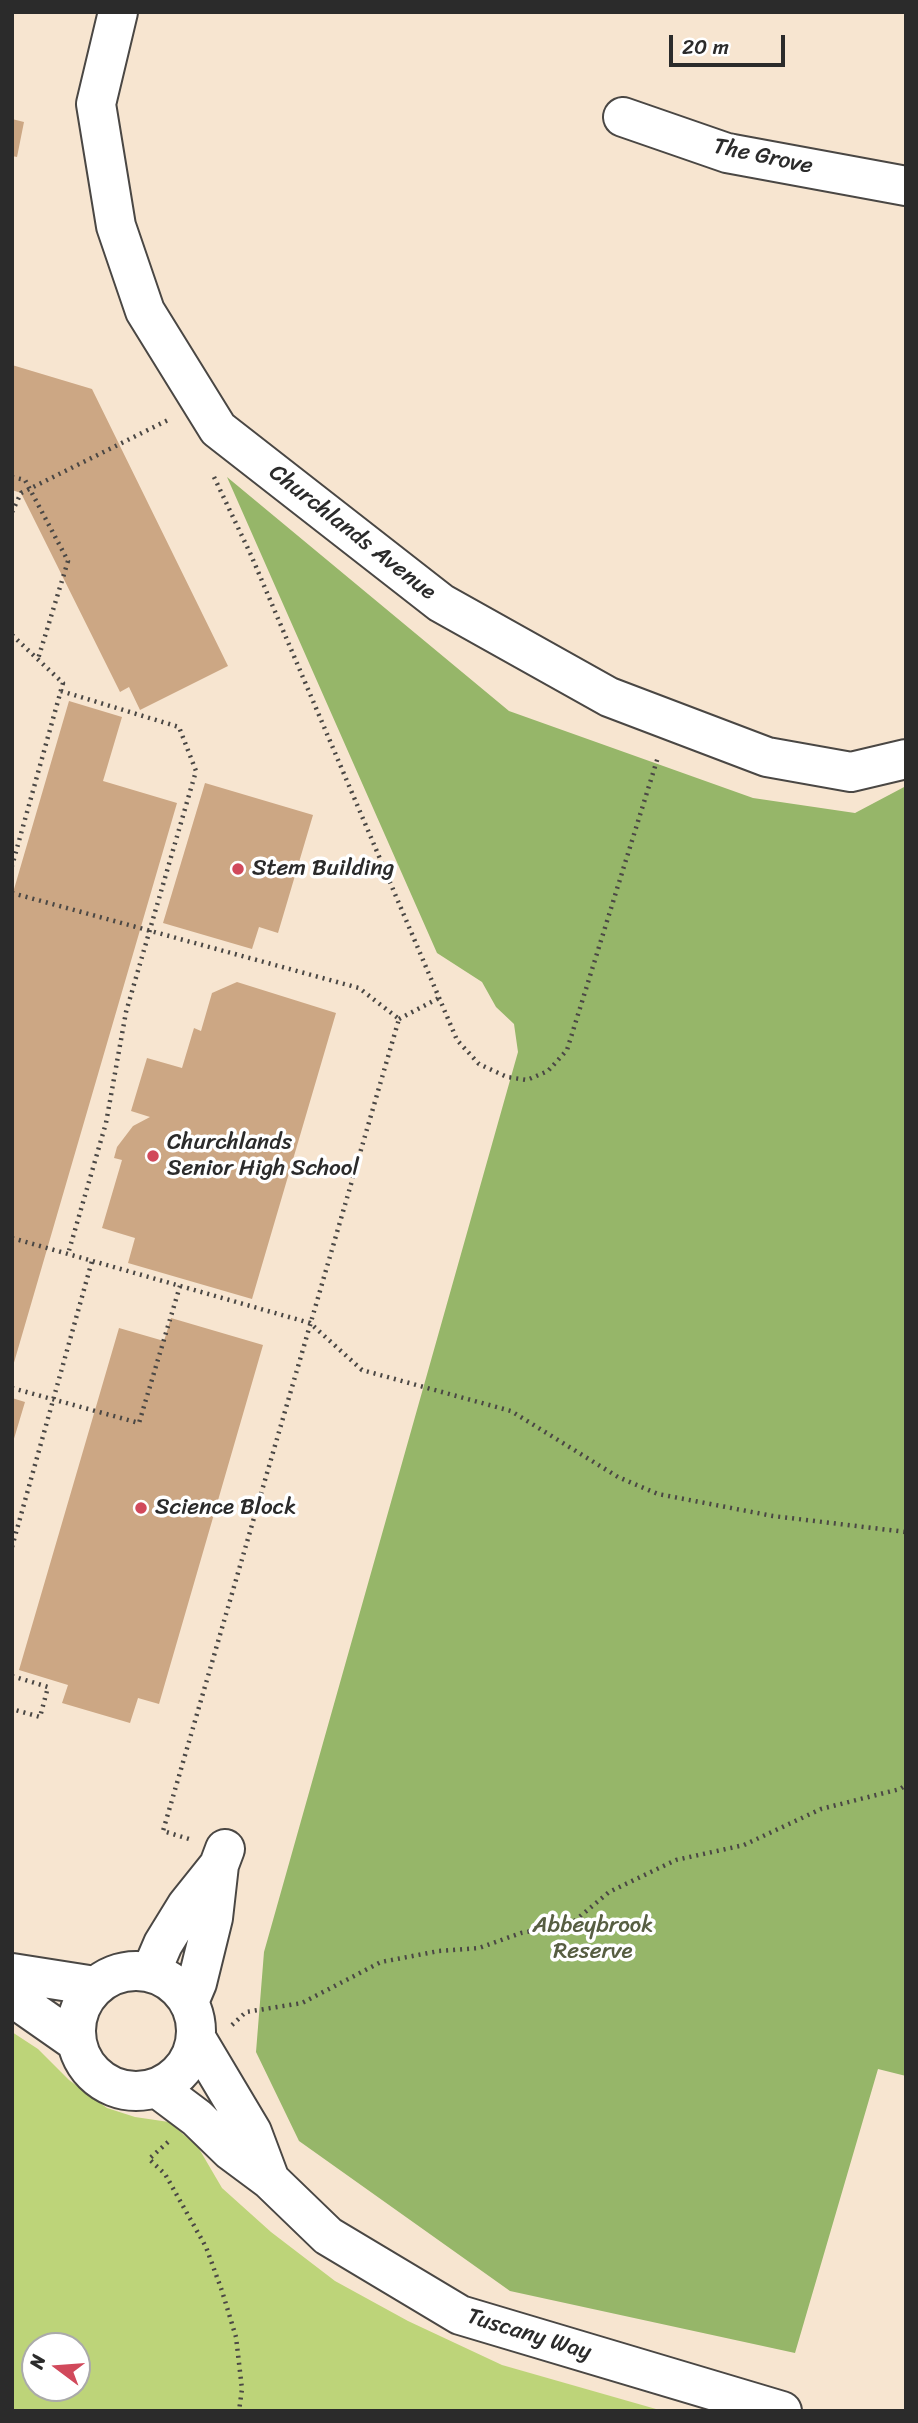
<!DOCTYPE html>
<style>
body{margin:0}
#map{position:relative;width:918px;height:2423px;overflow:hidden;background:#f7e5d0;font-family:Sriracha,sans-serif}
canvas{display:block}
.frame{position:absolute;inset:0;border:14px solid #2b2b2b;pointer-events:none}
.north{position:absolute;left:21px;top:2332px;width:70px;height:70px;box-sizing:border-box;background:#fff;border:2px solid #aaa;border-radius:50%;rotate:286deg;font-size:19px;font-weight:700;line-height:28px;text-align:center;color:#2b2b2b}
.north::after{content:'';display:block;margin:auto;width:24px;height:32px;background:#d1495b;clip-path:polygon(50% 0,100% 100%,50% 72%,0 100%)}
.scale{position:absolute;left:669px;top:35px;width:116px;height:32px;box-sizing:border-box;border:4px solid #2b2b2b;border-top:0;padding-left:9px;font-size:21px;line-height:24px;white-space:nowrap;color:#2b2b2b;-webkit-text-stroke:5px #fff;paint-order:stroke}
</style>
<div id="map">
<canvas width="918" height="2423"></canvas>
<div class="frame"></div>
<div class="north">N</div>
<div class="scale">20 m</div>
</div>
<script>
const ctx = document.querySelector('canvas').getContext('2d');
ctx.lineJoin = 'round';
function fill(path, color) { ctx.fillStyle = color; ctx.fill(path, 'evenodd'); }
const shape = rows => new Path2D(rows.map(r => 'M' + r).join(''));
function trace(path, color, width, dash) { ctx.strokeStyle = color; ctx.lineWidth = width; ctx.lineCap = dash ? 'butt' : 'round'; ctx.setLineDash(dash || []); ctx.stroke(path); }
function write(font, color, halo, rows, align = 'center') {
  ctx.font = font + ' Sriracha,sans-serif'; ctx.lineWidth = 7; ctx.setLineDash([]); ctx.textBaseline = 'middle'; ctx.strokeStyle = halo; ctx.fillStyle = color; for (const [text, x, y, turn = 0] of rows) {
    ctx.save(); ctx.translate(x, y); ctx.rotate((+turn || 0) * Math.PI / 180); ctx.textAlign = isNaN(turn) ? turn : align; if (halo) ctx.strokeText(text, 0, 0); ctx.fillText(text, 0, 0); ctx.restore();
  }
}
fill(shape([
 [12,2032,38,2049,69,2080,107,2108,135,2117,169,2122,198,2147,222,2188,271,2232,335,2281,408,2321,502,2365,663,2411,12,2411],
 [35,2346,77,2346,77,2388,35,2388]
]), '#bdd479');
fill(shape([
 [227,477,509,711,753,798,855,813,906,786,906,2076,878,2069,795,2353,510,2291,299,2141,256,2052,264,1952,518,1052,514,1024,496,1007,482,982,437,953]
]), '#96b669');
fill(shape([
 [12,119,24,122,17,157,12,156],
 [12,365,92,389,228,666,140,710,129,687,120,692,21,493,12,490],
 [69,701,122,717,103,781,177,803,13,1366,12,896],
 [205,783,313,815,278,933,259,927,252,949,163,923],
 [237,982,336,1013,252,1299,128,1263,135,1238,102,1228,122,1160,114,1158,117,1147,133,1126,150,1117,131,1111,147,1058,182,1068,194,1028,201,1031,212,993],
 [171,1318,263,1345,159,1704,138,1698,130,1723,62,1703,68,1685,19,1670,119,1328,164,1341],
 [12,1398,25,1402,13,1442,12,1442]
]), '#cca784');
const minor = shape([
 [118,12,96,104,116,226,145,311,218,429,441,603,609,697,767,757,851,772,906,759],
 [623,117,727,153,906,186],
 '76 2031a60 60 0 1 1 120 0a60 60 0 1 1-120 0Z',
 [151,1972,163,1944,187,1905,219,1865,225,1849],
 [12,1973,95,1986],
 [12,1997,75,2041],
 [189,2002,197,1983,213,1918,219,1865],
 [196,2038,252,2132,270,2180],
 [157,2088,197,2118,231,2151,270,2180,328,2236,460,2315,782,2411]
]);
trace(minor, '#4a4744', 42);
trace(shape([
 [12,477,25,480,68,561,38,659],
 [214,477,251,555,457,1040,479,1064,507,1077,527,1080,548,1071,567,1050,658,757],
 [12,512,21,493,168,420],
 [12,635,63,683,12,866],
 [61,691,179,727,196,771,126,1012,106,1123,68,1254],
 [12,893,359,988,399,1019,163,1831,189,1839],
 [399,1019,439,998],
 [12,1238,310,1323,362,1370,511,1411,618,1477,658,1494,773,1516,906,1532],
 [12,1388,139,1423,180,1286],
 [12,1547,92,1261],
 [12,1676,48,1687,40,1717,12,1709],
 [232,2025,246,2012,302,2003,381,1962,439,1951,479,1948,521,1933,571,1924,609,1892,676,1860,744,1845,821,1809,900,1789,906,1785],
 [168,2142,149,2159,165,2174,206,2247,222,2291,236,2337,242,2389,239,2411]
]), '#4a4744', 4.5, [2, 5]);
trace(minor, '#fff', 38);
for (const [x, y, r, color] of [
 [238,869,7,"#d1495b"],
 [153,1156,7,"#d1495b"],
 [141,1508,7,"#d1495b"]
]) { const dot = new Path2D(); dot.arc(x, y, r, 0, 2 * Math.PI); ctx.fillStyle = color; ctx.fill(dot); trace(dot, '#fff', 2.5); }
write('23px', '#2b2b2b', '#fff', [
 ["The Grove",763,157,12],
 ["Churchlands Avenue",352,533,38],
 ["Tuscany Way",529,2335,17]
]);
write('23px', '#2b2b2b', '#fff', [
 ["Stem Building",252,869],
 ["Churchlands",167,1143],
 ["Senior High School",167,1169],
 ["Science Block",155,1508]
], 'left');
write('23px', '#575e42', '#fff', [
 ["Abbeybrook",593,1926],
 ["Reserve",593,1952]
]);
</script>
